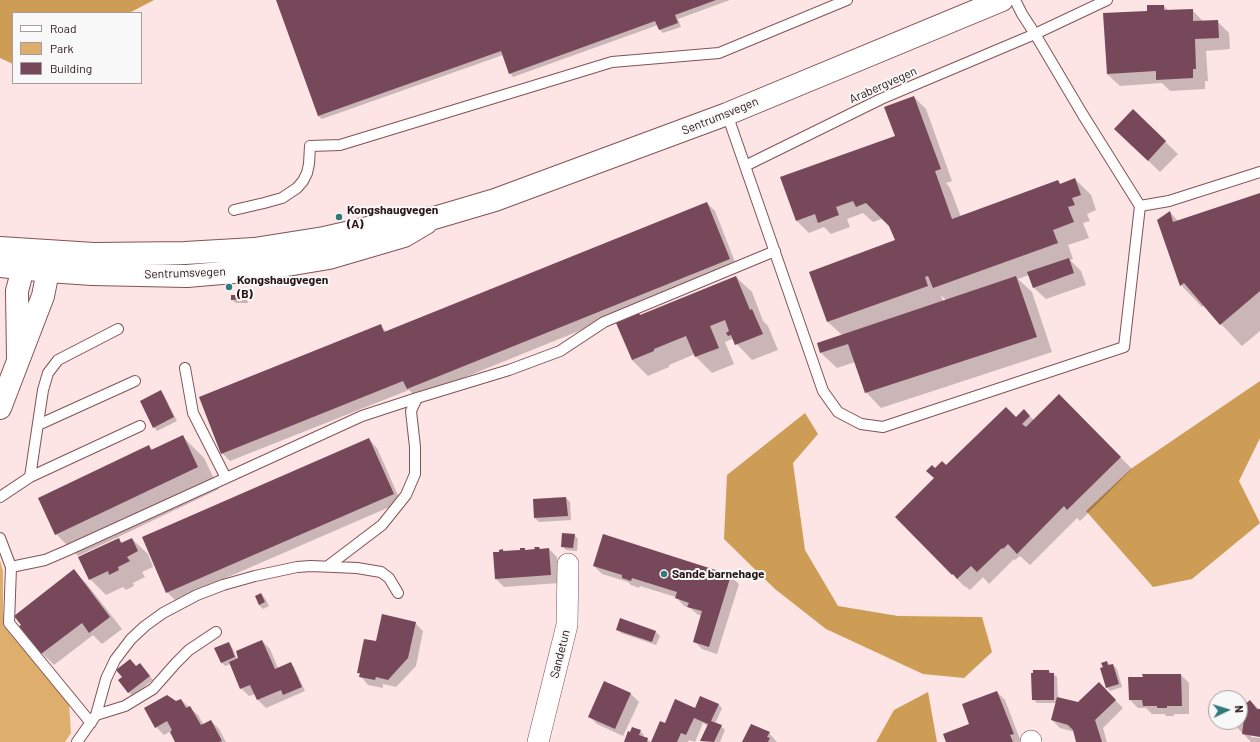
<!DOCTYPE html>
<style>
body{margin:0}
#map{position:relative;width:1260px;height:742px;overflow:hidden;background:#fde4e5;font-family:Barlow,sans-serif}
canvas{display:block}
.legend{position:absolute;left:12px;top:12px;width:130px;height:72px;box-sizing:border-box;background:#f8f8f8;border:1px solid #a59c9d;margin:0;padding:5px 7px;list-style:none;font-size:12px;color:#281315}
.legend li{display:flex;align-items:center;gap:8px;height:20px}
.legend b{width:20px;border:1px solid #a59c9d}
.north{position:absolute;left:1208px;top:690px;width:40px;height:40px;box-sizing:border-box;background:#f8f8f8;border:1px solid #a59c9d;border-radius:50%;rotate:86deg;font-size:11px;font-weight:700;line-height:16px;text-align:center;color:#281315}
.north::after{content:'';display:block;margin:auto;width:14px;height:18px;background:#317a7b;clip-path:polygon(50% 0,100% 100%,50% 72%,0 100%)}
</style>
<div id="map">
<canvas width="1260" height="742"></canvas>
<ul class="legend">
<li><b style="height:5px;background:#fff"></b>Road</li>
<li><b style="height:11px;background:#deaf6c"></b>Park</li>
<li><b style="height:11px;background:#764859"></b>Building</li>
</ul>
<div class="north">N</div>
</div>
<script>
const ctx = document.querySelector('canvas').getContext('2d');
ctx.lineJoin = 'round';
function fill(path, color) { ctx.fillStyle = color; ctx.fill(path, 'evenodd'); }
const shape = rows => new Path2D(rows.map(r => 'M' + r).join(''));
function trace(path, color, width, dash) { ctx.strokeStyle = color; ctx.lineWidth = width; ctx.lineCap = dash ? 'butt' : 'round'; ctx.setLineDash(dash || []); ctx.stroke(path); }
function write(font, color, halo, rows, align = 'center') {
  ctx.font = font + ' Barlow,sans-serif'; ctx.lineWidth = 4; ctx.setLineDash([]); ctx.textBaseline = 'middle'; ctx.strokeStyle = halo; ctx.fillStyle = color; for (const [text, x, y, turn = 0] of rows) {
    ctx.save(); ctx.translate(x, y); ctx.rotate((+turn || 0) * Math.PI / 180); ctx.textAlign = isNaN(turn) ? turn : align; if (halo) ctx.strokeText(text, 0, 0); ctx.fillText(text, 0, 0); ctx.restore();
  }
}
fill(shape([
 [0,560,3,571,3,625,69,704,71,733,65,742,0,742]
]), '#deaf6c');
fill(shape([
 [0,0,154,0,129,13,13,13,13,64,0,58],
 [1260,381,1260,438,1239,481,1260,523,1192,579,1153,587,1086,511,1132,468],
 [805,413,818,434,793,463,805,550,838,606,898,616,982,617,992,652,964,678,923,674,826,629,775,589,724,539,727,475],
 [928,692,937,742,876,742,894,710]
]), '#cd9d56');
fill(shape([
 [277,0,730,0,678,19,681,27,663,33,660,30,658,25,513,77,510,73,503,55,322,119,318,116],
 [1164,6,1169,11,1192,10,1204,22,1217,21,1229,33,1230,49,1206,51,1208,81,1205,81,1205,89,1170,91,1162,83,1120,86,1107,74,1148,12],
 [914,97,926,109,952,181,946,183,950,188,961,217,1058,181,1061,185,1075,179,1091,195,1096,210,1087,214,1090,221,1083,223,1089,238,1068,245,1073,259,1070,260,1081,271,1086,285,1046,299,1033,287,1029,275,1018,279,1032,292,1052,352,881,408,866,392,855,362,837,368,821,353,842,335,828,322,896,241,891,227,882,219,873,222,863,213,847,219,850,227,831,234,824,227,809,233,797,221,782,178,896,136],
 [941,295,946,300,943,301],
 [1133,111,1178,154,1160,172,1128,141],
 [1260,194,1260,331,1242,346,1221,324,1204,305,1202,307,1181,285,1170,212,1178,221],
 [707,203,715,211,737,267,416,397,409,390,230,461,222,453,380,326,387,332],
 [736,277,752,292,763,321,768,326,778,350,752,360,732,339,725,342,734,364,712,373,696,357,695,354,669,365,669,367,648,376,632,360,640,316],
 [244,296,247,299,248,303,236,303,232,300],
 [161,392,164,395,177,421,157,431,154,427],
 [1059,395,1132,469,1080,521,1077,518,1030,565,1020,556,1015,560,1014,559,989,584,983,577,970,590,965,586,965,587,896,517,935,478,935,470,946,467,1016,419,1024,411,1034,420],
 [182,436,204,458,219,489,78,556,56,534,149,446,153,450],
 [369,439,377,448,401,502,175,600,167,592],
 [566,498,570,502,571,520,539,522,535,518],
 [574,535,578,539,577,551,566,550,562,546],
 [119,539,122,543,132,539,148,554,153,567,142,572,145,577,133,583,134,586,126,590,123,587,106,595,90,579],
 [539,548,541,550,549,549,557,557,559,583,504,587,496,579,494,553,500,553,503,550,505,552,521,551,524,549,526,551,536,550],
 [594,566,730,576,739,584,717,654,702,649,694,641,702,616,697,614,690,608,684,606,676,597,640,586,639,588,631,585,628,582,602,574],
 [74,571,86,583,122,629,102,644,93,635,54,665,42,653],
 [261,594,265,598,269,606,263,609,259,605,256,597],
 [415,623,423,631,416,666,396,687,383,684,383,688,368,685,358,673,376,642],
 [617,629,656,632,660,636,656,645,621,633],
 [262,641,270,649,278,668,290,663,294,667,305,691,266,708,258,700,255,694,249,696,241,688,231,664,225,666,221,662,228,643,232,647,237,659],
 [1107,662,1111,666,1113,665,1117,669,1122,687,1110,691,1107,687,1104,668],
 [136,667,144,668,153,680,132,696,129,692],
 [1049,671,1057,677,1058,698,1078,704,1099,684,1123,708,1103,728,1107,742,1077,742,1075,732,1060,728,1052,720,1057,703,1037,703,1033,699],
 [1181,675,1189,683,1189,714,1174,714,1174,716,1166,716,1165,714,1152,714,1146,708,1138,708,1130,700],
 [997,692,1005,700,1021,742,947,742,971,725],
 [631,694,639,702,623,736,597,724,589,716],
 [181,700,198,715,204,725,211,721,219,729,226,742,176,742,171,731,164,735,156,727,176,702],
 [1250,701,1260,710,1260,736,1251,734,1251,737,1260,738,1260,742,1251,742,1232,722,1240,722,1240,709],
 [718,704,722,708,715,724,721,726,725,730,720,742,701,741,708,726,703,723,695,742,689,740,688,742,653,742,665,724,696,709],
 [640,731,644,735,643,737,651,742,625,742],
 [769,733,777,742,743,742]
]), '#0003');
fill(shape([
 [276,0,716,0,675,15,678,23,659,30,655,21,509,74,501,51,318,116],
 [1147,5,1164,5,1164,10,1193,9,1193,21,1218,20,1219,38,1195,39,1196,69,1193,69,1193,78,1156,80,1156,71,1107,74,1103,13,1147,11],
 [914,96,941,169,935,171,952,219,1058,180,1060,184,1075,178,1081,195,1072,198,1075,205,1068,207,1074,222,1053,230,1058,243,933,288,928,276,925,277,928,286,827,322,809,272,895,240,889,226,866,203,856,207,853,201,836,207,839,215,818,223,815,214,796,221,780,177,895,136,884,107],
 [1133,109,1166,141,1148,161,1114,129],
 [1260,193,1260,291,1220,325,1184,283,1180,286,1157,220,1170,211,1173,222],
 [707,202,730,259,407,389,403,381,221,454,199,397,381,324,384,332],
 [1069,258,1074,273,1033,288,1027,272],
 [736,276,750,310,752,309,763,334,735,345,731,335,728,336,726,333,729,331,725,320,710,326,719,348,695,357,686,336,654,349,654,351,632,360,616,323,639,313,640,315],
 [1016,276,1037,337,865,393,848,344,820,353,817,343],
 [231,295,244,295,244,299,231,300],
 [161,390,174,417,153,428,140,401],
 [1059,394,1121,457,1067,510,1064,506,1017,554,1008,544,1003,549,1002,548,977,572,971,566,957,579,953,574,952,575,895,517,934,478,926,471,932,465,935,468,942,461,946,465,1006,407,1016,417,1024,409,1030,416,1022,424,1026,427],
 [183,435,198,467,55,535,38,498,149,445,151,450],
 [369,438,394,494,166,593,142,537],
 [566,497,568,516,534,518,533,499],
 [562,533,575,534,573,548,561,547],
 [603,534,731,575,709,647,693,642,702,611,687,607,689,603,675,598,677,592,632,578,631,581,622,578,622,575,593,566],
 [119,538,121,543,132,538,138,551,127,557,130,561,118,567,119,570,109,575,108,571,89,580,78,557],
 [534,547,539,547,540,549,549,548,551,575,495,579,493,552,499,552,499,550,503,549,503,551,520,550,520,548,525,548,525,550,535,549],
 [74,569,110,617,89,633,82,623,41,654,19,626,21,625,14,616],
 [261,593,265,602,259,605,255,596],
 [382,614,416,622,408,658,388,680,376,677,375,680,359,677,360,673,357,673,364,639,376,641],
 [620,618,656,631,652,642,616,630],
 [262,640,275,669,291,662,302,687,283,695,281,690,257,700,250,685,240,689,229,662,238,658,236,651],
 [229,642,235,657,221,663,214,648],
 [130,659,136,666,140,663,150,676,128,693,118,680,122,677,116,670],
 [1107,661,1108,665,1113,664,1119,684,1106,688,1100,668,1103,667,1101,663],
 [1033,670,1049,670,1049,673,1054,673,1054,700,1032,700,1031,673,1033,673],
 [1142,674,1181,674,1182,706,1167,706,1167,708,1157,708,1157,706,1143,706,1142,700,1129,700,1128,677,1143,677],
 [604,681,631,693,615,729,588,717],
 [1099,682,1116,700,1095,720,1102,742,1076,742,1073,730,1068,725,1051,720,1057,697,1078,702],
 [997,691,1014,734,1010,735,1013,742,946,742,943,734,969,724,962,704],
 [167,695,176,701,181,699,186,708,190,706,201,725,211,720,222,741,219,742,175,742,170,732,172,730,167,721,155,728,144,708],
 [700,696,719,704,711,721,722,725,714,742,700,741,708,724,694,718,686,735,681,733,677,742,651,742,660,721,665,723,675,699,695,708],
 [1250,700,1257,709,1260,709,1260,737,1242,734,1244,719,1240,721,1240,708],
 [751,724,770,732,767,737,770,738,768,742,742,742],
 [632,727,641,730,639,735,648,738,647,742,624,742,628,731,630,732]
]), '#764859');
const service = shape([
 [1015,0,1022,14,1035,34,1083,115,1140,206],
 [727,114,823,391,838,412,861,424,883,427,1124,347,1140,206],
 [745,166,881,99,1035,34,1107,0],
 [1140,206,1169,201,1260,172],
 [234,210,264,203,282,198,297,188,303,181,307,173,309,164,310,146,340,145,612,62,719,53,847,0],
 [185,368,193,413,226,478],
 [38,425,135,381],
 [30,477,43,390,48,373,58,360,118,329],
 [0,497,30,477,140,426],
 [0,538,11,567,9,623,91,723],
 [328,566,382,525,406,495,415,474,415,447,411,411,417,398,509,370,560,351,604,322,775,251],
 [11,567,45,560,66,551,362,416,417,398],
 [96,715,125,706,153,689,176,663,189,650,216,632],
 [77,742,96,715,106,679,115,660,131,639,145,626,163,613,197,595,223,585,255,576,297,567,311,566,357,568,381,572,389,578,398,593]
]);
const minor = shape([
 [1031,741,1031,742],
 [538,742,567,625,568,564]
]);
const tertiary = shape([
 [0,408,43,296,48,271,39,251,23,268,17,291,18,359]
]);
const primary = shape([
 [0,248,94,254,185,253,254,249,324,238,399,221,434,218,495,200,727,114,1002,0],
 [0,266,48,271,92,274,187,276,257,270,329,258,404,236,426,223]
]);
trace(service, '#845255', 12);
trace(minor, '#845255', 22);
trace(tertiary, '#845255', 24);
trace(primary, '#845255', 24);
trace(service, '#fff', 10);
trace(minor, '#fff', 21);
trace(tertiary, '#fff', 22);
trace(primary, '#fff', 22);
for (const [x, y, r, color] of [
 [339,217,4,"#317a7b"],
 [229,287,4,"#317a7b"],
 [664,574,4,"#317a7b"]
]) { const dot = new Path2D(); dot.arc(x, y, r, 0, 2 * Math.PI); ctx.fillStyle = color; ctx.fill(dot); trace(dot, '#f8f8f8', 1.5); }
write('12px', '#281315', '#f8f8f8', [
 ["Arabergvegen",883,85,-24],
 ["Sentrumsvegen",720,116,-22],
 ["Sentrumsvegen",185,273,-2],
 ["Sandetun",560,654,-76]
]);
write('bold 12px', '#281315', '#f8f8f8', [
 ["Kongshaugvegen",347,210],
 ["(A)",347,224],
 ["Kongshaugvegen",237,280],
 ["(B)",237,294],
 ["Sande barnehage",672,574]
], 'left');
</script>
